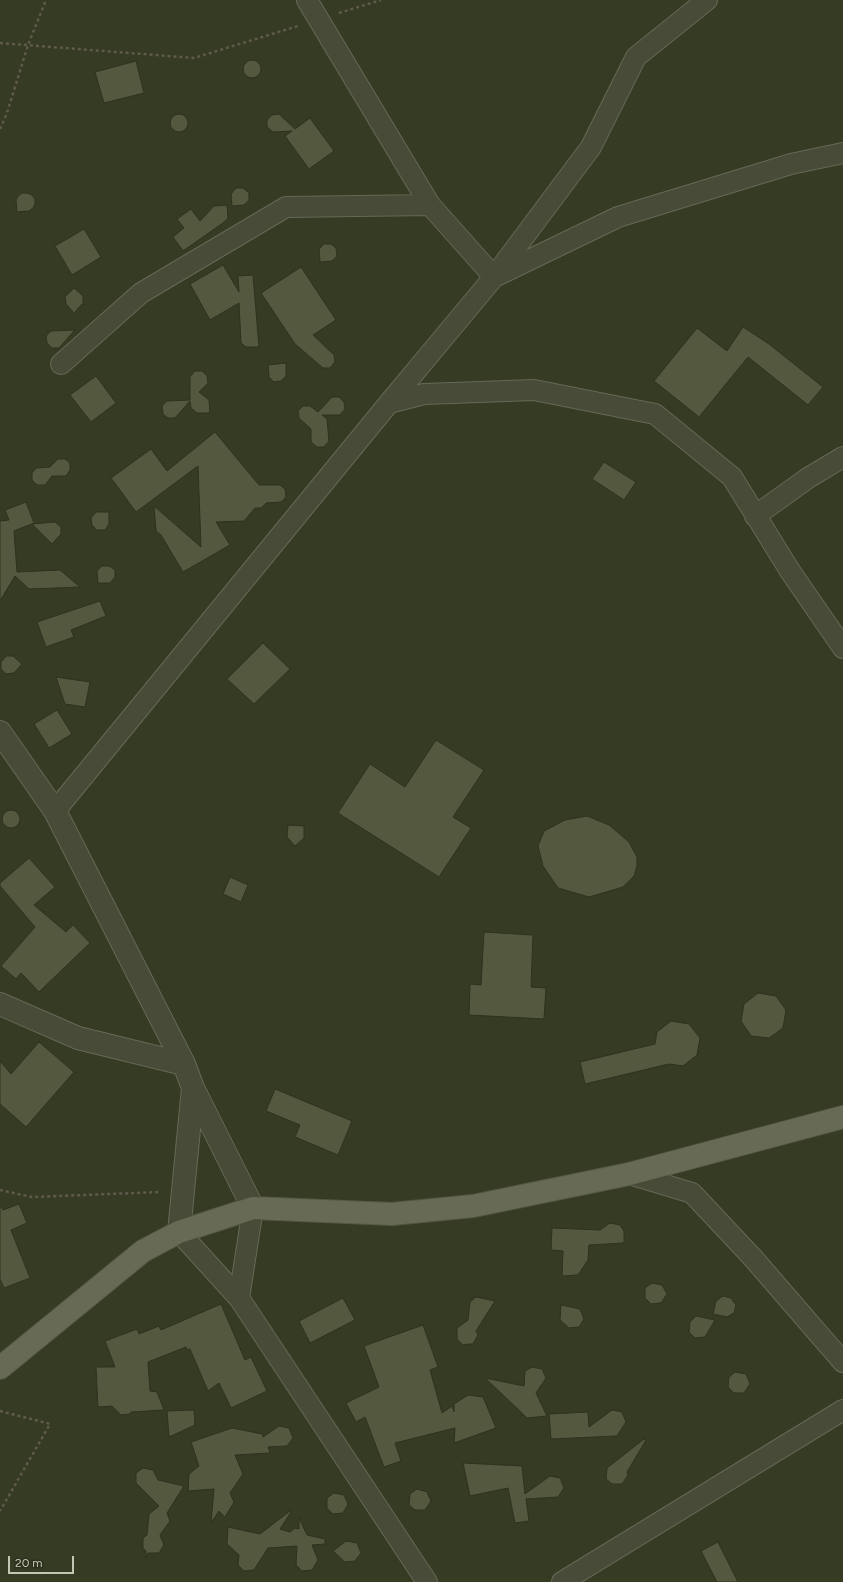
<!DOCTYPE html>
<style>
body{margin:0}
#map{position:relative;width:843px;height:1582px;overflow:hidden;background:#363b24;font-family:Figtree,sans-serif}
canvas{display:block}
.scale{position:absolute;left:8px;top:1556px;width:66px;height:18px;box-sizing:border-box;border:2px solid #c2c7b4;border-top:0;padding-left:5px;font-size:12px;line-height:14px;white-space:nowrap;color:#c2c7b4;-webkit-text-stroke:3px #2c301d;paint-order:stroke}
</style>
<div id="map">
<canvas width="843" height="1582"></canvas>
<div class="scale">20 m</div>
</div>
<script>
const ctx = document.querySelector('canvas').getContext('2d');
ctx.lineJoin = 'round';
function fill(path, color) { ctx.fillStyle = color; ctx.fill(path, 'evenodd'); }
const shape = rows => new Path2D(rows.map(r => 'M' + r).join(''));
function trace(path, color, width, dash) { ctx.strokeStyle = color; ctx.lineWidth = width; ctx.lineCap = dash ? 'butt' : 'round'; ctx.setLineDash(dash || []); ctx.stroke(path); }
const building = shape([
 '243 69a9 9 0 1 1 18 0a9 9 0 1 1-18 0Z',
 [136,61,144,93,104,103,95,72,136,61],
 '170 123a9 9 0 1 1 18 0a9 9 0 1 1-18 0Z',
 [279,114,295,129,310,118,334,151,309,169,285,136,292,131,273,132,267,127,267,120,272,115,279,114],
 [236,188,243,188,249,193,249,200,244,205,232,206,231,194,236,188],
 [22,193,27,193,32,195,35,199,35,204,33,208,29,211,17,212,16,200,18,196,22,193],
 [227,205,228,218,223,223,183,251,173,237,184,228,177,219,191,209,200,221,214,206,227,205],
 [84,229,101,257,72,275,55,246,84,229],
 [324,244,331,244,336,248,337,256,332,261,320,262,319,249,324,244],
 [223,265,239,292,238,276,253,275,259,347,246,347,241,343,239,303,210,320,190,284,223,265],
 [301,267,336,320,313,335,334,355,335,362,330,368,323,368,295,344,261,293,301,267],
 [74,288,83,296,83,303,74,313,66,304,65,297,74,288],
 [743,327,769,344,823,387,808,405,748,357,699,417,654,381,697,328,727,351,743,327],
 [75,330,59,348,52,348,47,343,46,336,51,331,75,330],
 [286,363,286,376,281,381,274,382,269,377,268,365,286,363],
 [195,371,202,371,207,376,208,383,199,392,209,400,210,413,197,413,191,408,190,401,175,418,168,418,163,414,162,406,167,401,190,400,190,377,195,371],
 [96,376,116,403,91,422,70,395,96,376],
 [332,397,339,397,344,402,345,409,340,415,322,415,327,419,329,441,324,447,317,447,311,442,311,429,299,418,298,411,303,406,310,406,318,412,332,397],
 [215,432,259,485,280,485,285,489,286,497,281,502,266,503,261,508,255,508,244,521,216,522,230,545,183,572,161,535,156,531,154,506,201,547,198,466,136,512,111,478,151,449,167,471,215,432],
 [58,459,65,459,70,463,70,470,66,476,52,476,45,485,37,485,32,480,32,473,36,468,50,467,58,459],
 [604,462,636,482,624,500,592,479,604,462],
 [26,502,34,523,14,531,17,572,60,570,80,587,29,589,15,576,0,601,0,521,9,520,5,510,26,502],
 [96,512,109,512,109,524,105,530,97,530,92,525,91,518,96,512],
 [55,522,61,527,61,534,52,544,32,524,55,522],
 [102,566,109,566,115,570,115,577,110,583,98,583,97,571,102,566],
 [100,601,106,616,71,630,74,637,46,647,37,622,100,601],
 [263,643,290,669,254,704,227,679,263,643],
 [6,656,13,656,22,664,14,673,6,674,1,669,1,662,6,656],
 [56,677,90,682,85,707,65,704,56,677],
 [57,710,72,734,49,748,34,724,57,710],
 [436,740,484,770,453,817,471,828,439,877,338,813,370,764,405,787,436,740],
 '2 819a9 9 0 1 1 18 0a9 9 0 1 1-18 0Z',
 [587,816,609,825,629,842,637,857,637,866,634,876,623,887,589,897,558,888,543,866,538,846,544,831,565,820,587,816],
 [288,825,304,826,304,838,295,846,287,837,288,825],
 [29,858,55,887,34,905,66,932,73,925,90,943,39,992,21,973,16,979,1,966,35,927,0,886,0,883,29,858],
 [230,877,248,885,241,902,223,894,230,877],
 [484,932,533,935,531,987,546,988,544,1019,469,1015,470,984,481,985,484,932],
 [758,993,776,996,786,1010,783,1028,769,1038,751,1036,741,1021,744,1004,758,993],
 [671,1021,689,1024,700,1038,697,1055,683,1066,669,1064,585,1084,580,1062,655,1044,657,1032,671,1021],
 [39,1042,74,1072,26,1127,0,1104,0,1061,11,1074,39,1042],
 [275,1089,352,1121,338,1155,295,1137,300,1125,266,1111,275,1089],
 [19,1204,27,1223,11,1230,30,1278,4,1288,0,1279,0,1205,3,1210,19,1204],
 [610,1223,620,1225,624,1231,624,1243,589,1245,588,1260,578,1275,562,1276,563,1251,551,1250,552,1228,600,1230,610,1223],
 [652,1283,662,1285,667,1294,661,1303,651,1304,645,1298,645,1288,652,1283],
 [723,1296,731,1298,736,1305,734,1313,727,1317,713,1314,716,1301,723,1296],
 [476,1297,495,1301,476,1331,478,1335,473,1344,468,1344,467,1346,467,1344,463,1345,457,1339,457,1328,468,1320,470,1302,476,1297],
 [343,1298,355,1320,310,1343,299,1321,343,1298],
 [221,1304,245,1360,251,1357,267,1391,231,1408,219,1383,208,1391,190,1349,187,1350,186,1347,148,1362,150,1391,157,1392,164,1410,131,1412,130,1414,121,1415,112,1406,98,1407,96,1367,115,1367,105,1341,137,1329,139,1334,159,1326,161,1330,221,1304],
 [561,1305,580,1309,584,1319,579,1327,569,1328,560,1320,561,1305],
 [696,1316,715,1320,705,1337,695,1338,689,1332,690,1322,696,1316],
 [423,1325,438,1367,430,1370,442,1413,452,1406,454,1412,454,1404,468,1395,483,1397,496,1428,454,1443,455,1428,395,1443,401,1461,384,1467,365,1417,356,1422,346,1403,379,1387,364,1346,423,1325],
 [532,1367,542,1369,546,1378,536,1393,547,1416,527,1418,523,1414,522,1416,522,1413,485,1378,524,1386,525,1371,532,1367],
 [735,1372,746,1374,750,1384,744,1393,734,1393,728,1387,729,1377,735,1372],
 [194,1410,195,1425,169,1437,167,1411,194,1410],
 [612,1410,622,1412,626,1422,617,1436,551,1439,549,1414,588,1412,589,1427,612,1410],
 [279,1426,289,1428,293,1438,287,1446,268,1447,270,1453,235,1455,243,1474,230,1493,234,1502,225,1517,219,1511,211,1523,214,1489,188,1491,189,1474,199,1466,191,1442,232,1428,262,1434,263,1437,279,1426],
 [644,1439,646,1440,627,1472,628,1475,622,1484,612,1484,606,1479,607,1468,644,1439],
 [463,1463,522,1466,525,1494,550,1476,560,1478,564,1488,558,1497,526,1499,529,1521,515,1523,508,1488,470,1496,463,1463],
 [143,1468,153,1470,158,1480,184,1486,167,1513,170,1521,160,1535,164,1545,159,1553,148,1553,146,1558,146,1551,143,1548,143,1538,147,1535,149,1514,159,1506,136,1483,136,1473,143,1468],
 [417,1489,427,1492,431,1501,425,1510,415,1510,409,1505,410,1494,417,1489],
 [334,1493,344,1495,348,1504,343,1513,333,1514,327,1508,327,1498,334,1493],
 [290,1511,291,1512,280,1529,290,1532,295,1528,299,1529,299,1518,307,1535,325,1539,325,1544,312,1545,318,1560,312,1570,302,1571,296,1565,297,1546,268,1548,254,1570,244,1571,238,1565,239,1555,227,1544,228,1527,260,1534,290,1511],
 [346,1541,357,1543,361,1553,355,1561,345,1562,333,1551,346,1541],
 [718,1542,738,1582,717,1582,701,1551,718,1542]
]);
fill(building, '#53583e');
trace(building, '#2e321f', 1);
const minor = shape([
 [307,0,430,205],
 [61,364,141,293,286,207,430,205,494,277,618,217,791,164,843,153],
 [389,403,424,394,534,390,655,414,732,477,790,571,843,648],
 [755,516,808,478,843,457],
 [55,811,389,403,494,277,591,147,636,57,707,0],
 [629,1174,692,1193,753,1258,843,1362],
 [179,1232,239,1298,427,1582],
 [239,1298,253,1208],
 [562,1582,843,1410]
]);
const tertiary = shape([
 [0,732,55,811,184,1064,193,1088,253,1208],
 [0,1004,78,1038,184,1064],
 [179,1232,193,1088]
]);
const primary = shape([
 [0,1368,143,1251,179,1232,253,1208,392,1214,473,1206,629,1174,843,1117]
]);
trace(minor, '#656956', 22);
trace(tertiary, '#656956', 24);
trace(primary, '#535744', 24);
trace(shape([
 [339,13,381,0],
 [0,43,194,58,298,26],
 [0,129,7,113,28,45,46,0],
 [0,1190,32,1197,161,1192],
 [0,1411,50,1424,0,1511]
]), '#5f5a4b', 2.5, [3, 3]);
trace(minor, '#474b38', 20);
trace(tertiary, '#474b38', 22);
trace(primary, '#676b56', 22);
</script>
